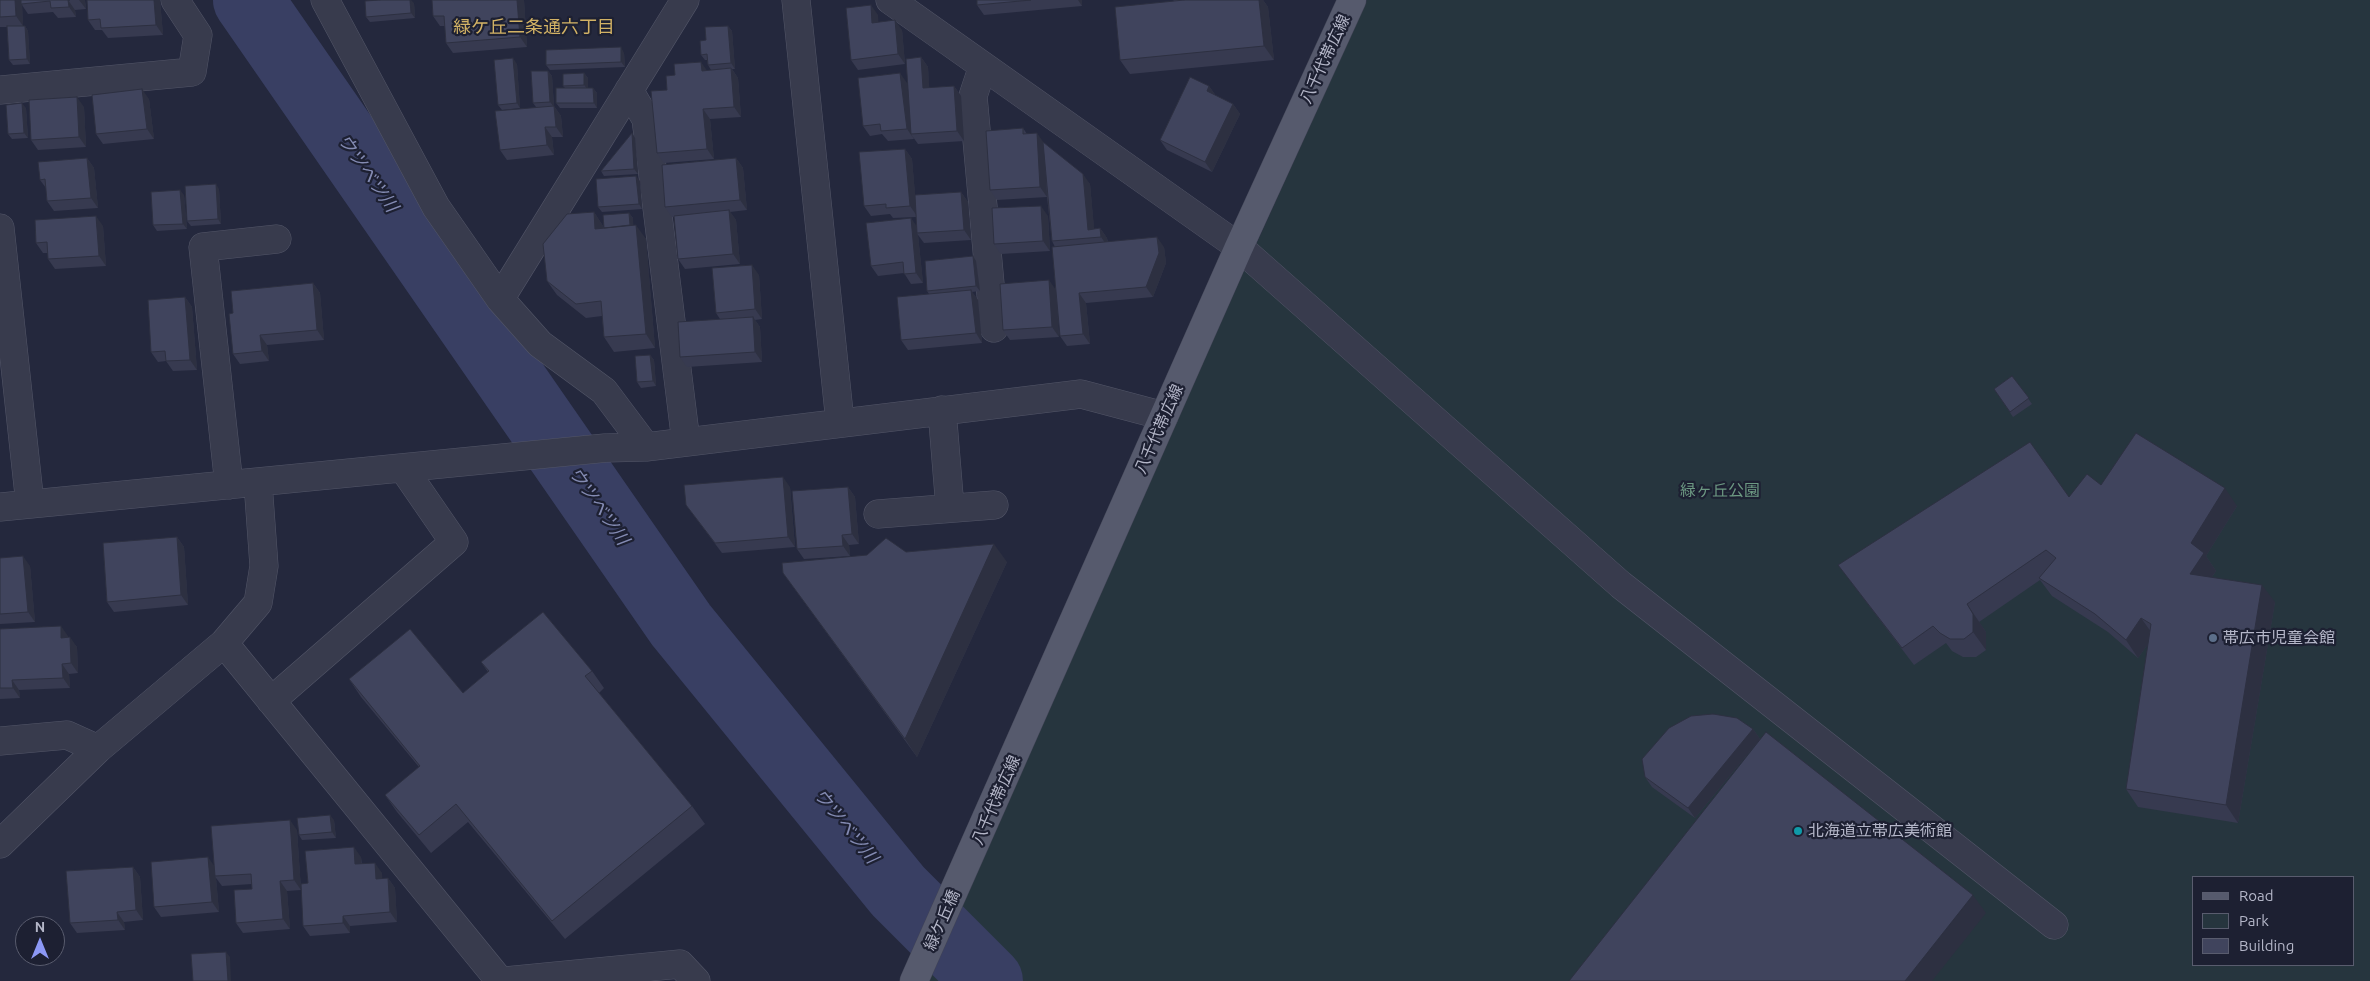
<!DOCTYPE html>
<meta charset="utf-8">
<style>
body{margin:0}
#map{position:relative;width:2370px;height:981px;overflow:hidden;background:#24283d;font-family:Ubuntu,sans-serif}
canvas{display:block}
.legend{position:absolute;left:2192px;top:876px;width:162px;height:90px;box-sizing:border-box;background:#1d2032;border:1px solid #595c6e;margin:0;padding:6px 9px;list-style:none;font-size:15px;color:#b4b6c8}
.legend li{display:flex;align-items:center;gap:10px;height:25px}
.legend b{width:25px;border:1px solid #595c6e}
.north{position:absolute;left:15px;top:916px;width:50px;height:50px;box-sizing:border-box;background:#1d2032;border:1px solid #595c6e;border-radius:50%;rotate:0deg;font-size:14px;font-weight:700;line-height:20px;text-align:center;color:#b4b6c8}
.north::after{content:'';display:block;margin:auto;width:18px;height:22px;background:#8c98f5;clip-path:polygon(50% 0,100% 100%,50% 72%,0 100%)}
</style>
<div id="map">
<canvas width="2370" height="981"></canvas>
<ul class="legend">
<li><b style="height:6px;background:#565a6d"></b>Road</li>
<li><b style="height:14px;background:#26353e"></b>Park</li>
<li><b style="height:14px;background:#40445d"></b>Building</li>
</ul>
<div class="north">N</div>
</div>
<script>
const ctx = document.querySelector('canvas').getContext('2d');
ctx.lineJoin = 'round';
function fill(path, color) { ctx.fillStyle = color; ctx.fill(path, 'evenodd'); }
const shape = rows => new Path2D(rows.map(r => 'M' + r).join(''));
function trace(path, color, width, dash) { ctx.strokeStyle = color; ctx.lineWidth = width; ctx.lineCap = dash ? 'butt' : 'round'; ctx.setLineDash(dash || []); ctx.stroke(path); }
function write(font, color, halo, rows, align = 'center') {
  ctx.font = font + ' Ubuntu,"Noto Sans JP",sans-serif'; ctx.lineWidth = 4.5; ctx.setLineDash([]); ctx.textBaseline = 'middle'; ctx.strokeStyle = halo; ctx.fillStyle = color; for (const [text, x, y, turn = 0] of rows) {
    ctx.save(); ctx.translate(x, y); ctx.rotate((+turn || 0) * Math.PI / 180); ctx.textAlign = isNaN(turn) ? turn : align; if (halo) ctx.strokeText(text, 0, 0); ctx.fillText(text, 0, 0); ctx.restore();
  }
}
fill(shape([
 [1367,0,2370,0,2370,981,922,981],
 [2194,877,2354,877,2354,965,2194,965]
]), '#26353e');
trace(shape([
 [248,0,681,625,898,891,988,981]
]), '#393f63', 70);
const minor = shape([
 [325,0,436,207,500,299,540,344,604,391,646,447],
 [796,0,840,422],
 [890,0,1239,247,1621,585,2054,925],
 [983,66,973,96,994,328],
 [0,90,192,72,198,35,175,0],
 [629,90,646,119,686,442],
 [0,228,30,504],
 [500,299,685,0],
 [942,410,950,508],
 [229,485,203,247,277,239],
 [0,507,605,448,646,447,1081,394,1164,416],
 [878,514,994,505],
 [224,643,500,981],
 [271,701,454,542,403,468],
 [0,741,67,735,98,749],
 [0,844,98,749,224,643,258,603,264,566,258,483],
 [505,981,680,964,696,981]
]);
const major = shape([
 [914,981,1239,247,1352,0]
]);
trace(minor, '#535668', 29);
trace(major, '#414456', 29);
trace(minor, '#383b4d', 28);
trace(major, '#565a6d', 28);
fill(shape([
 [0,0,85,0,86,9,75,10,76,17,58,18,53,12,28,14,22,5,23,26,25,26,28,31,30,64,13,65,9,60,7,27,0,27],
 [160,0,163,35,108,38,102,30,95,30,88,20],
 [432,0,524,0,527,47,453,53,446,43,445,26,440,26,433,16],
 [977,0,1082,0,1082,6,984,15,977,5],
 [1173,0,1263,0,1268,7,1274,60,1130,74,1120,60,1174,1],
 [414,3,415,18,370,22,366,17],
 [878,15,878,22,902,30,905,64,858,70,851,60],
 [728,26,732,31,735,69,732,69,738,78,741,117,710,119,714,159,664,163,657,153,667,90,675,75,711,70,708,65,707,60,705,60,701,55,706,40],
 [624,53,625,67,550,70,546,65],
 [921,57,928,67,929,88,954,86,961,96,964,141,918,144,913,137,914,139,888,141,882,134,870,136,863,126,907,83,908,93],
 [517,64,520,108,502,110,498,105],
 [548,71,552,76,554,106,561,116,563,137,552,137,554,155,507,160,500,150,536,107,533,103],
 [584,73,588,78,588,88,593,88,597,93,597,108,560,108,556,103,565,88,563,86],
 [1209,86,1216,96,1233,104,1240,114,1212,172,1167,150,1160,140],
 [149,99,154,139,103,144,96,134],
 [84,107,86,147,38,150,31,140],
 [26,108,28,138,12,139,8,134],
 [1023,128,1027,134,1044,143,1090,184,1094,229,1100,228,1107,238,1108,242,1164,247,1166,263,1153,297,1086,303,1090,344,1067,346,1060,336,1057,305,1059,337,1010,340,1003,330,1055,290,1055,247,1052,241,1047,197,997,200,990,190],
 [632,133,635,138,638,174,604,176,601,171],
 [905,149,912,159,915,195,961,192,968,202,971,240,924,243,918,235,923,283,911,284,904,273,878,276,871,266,916,226,916,217,893,218,890,214,871,216,864,206],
 [87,158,94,168,98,208,54,211,47,201,46,188,40,180],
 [736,158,743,168,747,210,730,212,736,220,740,264,685,269,678,259,674,217,672,217,665,207],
 [640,181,642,209,602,212,598,207],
 [219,189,221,224,191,226,187,221],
 [184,195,187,229,157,231,153,225],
 [594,212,603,226,604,228,629,213,633,218,633,225,646,239,655,348,614,352,604,337,602,316,586,318,557,295,547,281],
 [1048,216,1050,251,1001,254,994,244],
 [103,226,106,266,55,269,48,259,48,253,43,253,36,243],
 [976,261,980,291,972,292,978,300,982,343,908,350,901,340,929,294,927,291],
 [759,275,762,319,755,320,760,327,762,362,687,367,680,357,720,319,716,313],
 [313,283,320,293,324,340,267,345,269,361,240,364,233,354,233,313],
 [185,297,192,307,197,370,173,371,166,361,158,362,151,352],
 [650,355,654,360,656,386,641,388,637,382],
 [2012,376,2032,404,2013,417,1994,389],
 [2101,485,2237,506,2206,556,2216,571,2212,577,2275,602,2238,823,2138,807,2126,789,2148,644,2138,658,2108,632,2052,596,2040,580,1979,622,1986,632,1986,650,1976,657,1963,657,1952,651,1946,643,1914,665,1851,582,1838,565,2069,497],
 [790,487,795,547,722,553,686,505],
 [848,487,855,497,859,544,849,545,850,556,804,559,797,549],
 [177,537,184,547,188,605,114,612,107,602],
 [0,558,30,566,35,622,0,624],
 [1007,562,917,757,783,573],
 [0,629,68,636,68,637,77,647,78,673,69,674,70,688,19,690,20,698,0,699],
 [481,662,592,671,604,688,599,693,692,806,705,824,565,939,468,822,431,853,397,812,385,795,419,767,361,697,349,679,463,693,488,672],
 [1753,729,1760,739,1695,818,1652,787,1645,777],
 [334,820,336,838,302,840,299,835],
 [297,830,301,890,287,891,290,929,243,933,236,923,252,889,252,884,222,886,216,878,219,912,161,917,154,907,214,865],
 [361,857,362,864,382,873,382,879,388,878,395,888,397,922,350,926,350,933,310,936,303,926,308,883],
 [133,867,140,877,143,920,124,922,125,930,77,933,70,923]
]), '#373a50');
fill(shape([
 [15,0,22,0,23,26,16,16],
 [68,0,75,10,76,17,69,7],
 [79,0,85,0,86,9],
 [154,0,160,0,163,35,156,25],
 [410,0,411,0,414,3,415,18,411,13],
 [517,0,524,0,527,47,520,37],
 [1078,0,1082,0,1082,6],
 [1259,0,1263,0,1268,7,1274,60,1264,46],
 [871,5,878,15,879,33,872,23],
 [895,20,902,30,905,64,898,54],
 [25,26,28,31,30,64,27,59],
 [728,26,732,31,735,69,731,63],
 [621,47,624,53,625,67,621,62],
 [921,57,928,67,930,98,923,88],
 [513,58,517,64,520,108,517,103],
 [701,62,708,72,702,71],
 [731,68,738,78,741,117,734,107],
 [548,71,552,76,554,107,550,102],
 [584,73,588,78,588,90,584,85],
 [900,73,907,83,913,134,911,134,914,139,907,129],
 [954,86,961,96,964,141,957,131],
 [1209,86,1216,96,1207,91],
 [593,88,597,93,597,108,594,103],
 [142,89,149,99,154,139,147,129],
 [77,97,84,107,86,147,79,137],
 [22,103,26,108,28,138,24,133],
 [1233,104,1240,114,1212,172,1205,162],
 [554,106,561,116,563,137,556,127],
 [703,109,710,119,714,159,707,149],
 [545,127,552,137,554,155,547,145],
 [632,133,635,138,638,174,634,169],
 [1037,133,1044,143,1047,197,1040,187],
 [905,149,912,159,917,216,910,206],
 [87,158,94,168,98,208,91,198],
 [736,158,743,168,747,210,740,200],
 [1083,174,1090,184,1095,237,1088,230],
 [636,176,640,181,642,209,639,204],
 [216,184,219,189,221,224,218,219],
 [180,190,184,195,187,229,183,224],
 [961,192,968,202,971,240,964,230],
 [1041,206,1048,216,1050,251,1043,241],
 [729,210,736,220,740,264,733,254],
 [594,212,603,226,605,243,595,229],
 [629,213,633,218,634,235,631,230],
 [96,216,103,226,106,266,99,256],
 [911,218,918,228,917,233,918,235,923,283,916,273],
 [636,225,646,239,655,348,646,334],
 [1100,228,1107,238,1108,247,1101,237],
 [1157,237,1164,247,1166,263,1153,297,1146,287],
 [973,256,976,261,980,291,976,286],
 [752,265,759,275,762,319,755,309],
 [1049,280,1056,290,1059,337,1052,327],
 [313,283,320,293,324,340,317,330],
 [971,290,978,300,982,343,976,333],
 [1079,293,1086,303,1090,344,1083,334],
 [185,297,192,307,197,370,190,360],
 [753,317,760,327,762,362,755,352],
 [260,335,267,345,269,361,262,351],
 [650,355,654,360,656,386,653,381],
 [783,477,790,487,795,547,788,537],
 [848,487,855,497,859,544,852,534],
 [2225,488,2237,506,2206,556,2216,571,2202,591,2190,574,2191,543],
 [842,535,849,545,850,556,843,546],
 [177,537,184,547,188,605,181,595],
 [994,544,1007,562,917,757,905,739],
 [23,556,30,566,35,622,28,612],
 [2262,585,2275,602,2238,823,2226,805],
 [1967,604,1986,632,1986,650,1973,632],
 [2141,618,2154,636,2138,658,2126,640],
 [61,626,68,636,68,648,61,638],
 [70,637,77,647,78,673,71,663],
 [62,664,69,674,70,688,63,678],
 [12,680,19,690,20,698,13,688],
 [1753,729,1760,739,1695,818,1688,808],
 [330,815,334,820,336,838,332,832],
 [290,820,297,830,301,890,294,880],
 [354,847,361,857,362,874,355,864],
 [208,857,215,867,215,876,216,878,219,912,212,902],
 [375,863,382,873,383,889,376,879],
 [133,867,140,877,143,920,136,910],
 [388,878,395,888,397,922,390,912],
 [280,881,287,891,290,929,283,919],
 [1973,895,1986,913,1932,981,1905,981],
 [117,912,124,922,125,930,118,920],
 [343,916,350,926,350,933,343,923],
 [226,952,230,957,231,981,228,981]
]), '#2d3041');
const building = shape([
 [0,0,15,0,16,16,0,17,0,0],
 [21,0,70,0,68,0,69,7,51,8,50,1,21,4,21,0],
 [87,0,154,0,156,25,101,28,100,19,88,20,87,0],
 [380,0,410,0,411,13,366,17,365,1,380,0],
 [432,0,517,0,520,37,446,43,444,16,433,16,432,0],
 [977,0,1031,0,977,5,977,0],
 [1184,0,1259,0,1264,46,1120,60,1115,7,1184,0],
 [871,5,872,23,895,20,898,54,851,60,846,8,871,5],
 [7,26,25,26,27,59,9,60,7,26],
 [728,26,731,63,708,65,707,54,701,55,700,41,706,40,705,27,728,26],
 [621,47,621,62,546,65,546,50,621,47],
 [921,57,923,88,954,86,957,131,911,134,906,59,921,57],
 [513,58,517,103,498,105,494,60,513,58],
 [701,62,702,71,731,68,734,107,703,109,707,149,657,153,651,91,667,90,666,76,675,75,674,64,701,62],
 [531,71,548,71,550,102,533,103,531,71],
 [584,73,584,85,563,86,563,74,584,73],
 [900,73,907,129,881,131,880,124,863,126,858,78,900,73],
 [1190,77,1209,86,1207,91,1233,104,1205,162,1160,140,1190,77],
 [556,88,593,88,594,103,556,103,556,88],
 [142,89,147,129,96,134,92,95,142,89],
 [77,97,79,137,31,140,29,100,77,97],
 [22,103,24,133,8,134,6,105,22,103],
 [554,106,556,127,545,127,547,145,500,150,495,111,554,106],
 [1023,128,1023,134,1037,133,1040,187,990,190,986,131,1023,128],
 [632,133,634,169,601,171,632,133],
 [1043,142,1083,174,1088,230,1100,228,1101,237,1052,241,1043,142],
 [905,149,910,206,886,208,886,204,864,206,859,152,905,149],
 [87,158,91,198,47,201,45,179,40,180,38,162,87,158],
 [736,158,740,200,665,207,662,165,736,158],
 [636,176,639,204,598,207,596,179,636,176],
 [216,184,218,219,187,221,185,186,216,184],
 [180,190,183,224,153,225,151,192,180,190],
 [961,192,964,230,917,233,915,195,961,192],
 [1041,206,1043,241,994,244,992,208,1041,206],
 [729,210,733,254,678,259,674,216,729,210],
 [594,212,595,229,636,225,646,334,604,337,601,301,576,304,547,281,543,244,567,214,594,212],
 [629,213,630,225,604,228,603,215,629,213],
 [96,216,99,256,48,259,47,242,36,243,35,220,96,216],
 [911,218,916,273,904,274,903,262,871,266,866,223,911,218],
 [1157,237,1159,253,1146,287,1079,293,1083,334,1060,336,1052,247,1157,237],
 [973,256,976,286,927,291,925,261,973,256],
 [752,265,755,309,716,313,712,268,752,265],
 [1049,280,1052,327,1003,330,1000,284,1049,280],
 [313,283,317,330,260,335,262,351,233,354,229,314,233,313,231,291,313,283],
 [971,290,976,333,901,340,897,297,971,290],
 [185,297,190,360,166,361,165,351,151,352,148,300,185,297],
 [753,317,755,352,680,357,678,322,753,317],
 [650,355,653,381,637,382,635,356,650,355],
 [2012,376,2029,398,2010,412,1994,389,2012,376],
 [2136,433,2225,488,2191,543,2204,553,2190,574,2262,585,2226,805,2126,789,2151,624,2141,618,2126,640,2095,614,2039,578,2056,558,2046,550,1967,604,1973,614,1973,632,1964,639,1950,639,1940,633,1933,626,1902,648,1838,565,2030,442,2069,497,2087,474,2101,485,2136,433],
 [783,477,788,537,715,543,686,505,684,485,783,477],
 [848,487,852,534,842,535,843,546,797,549,792,491,848,487],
 [177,537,181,595,107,602,103,543,177,537],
 [886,538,906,552,994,544,905,739,783,573,782,563,867,555,886,538],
 [23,556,28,612,0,614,0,558,23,556],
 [543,612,592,671,585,676,692,806,552,921,456,804,419,835,385,795,420,766,349,679,410,629,463,693,489,671,481,662,543,612],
 [61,626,61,638,70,637,71,663,62,664,63,678,12,680,13,688,0,688,0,629,61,626],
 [1713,714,1737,718,1753,729,1688,808,1645,777,1642,759,1669,728,1691,716,1713,714],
 [1766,732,1973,895,1905,981,1569,981,1766,732],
 [330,815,332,832,299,835,297,818,330,815],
 [290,820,294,880,280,881,283,919,236,923,234,890,252,889,251,874,215,876,211,826,290,820],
 [354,847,355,864,375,863,376,879,388,878,390,912,343,916,343,923,303,926,301,884,308,883,305,851,354,847],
 [208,857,212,902,154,907,151,862,208,857],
 [133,867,136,910,117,912,118,920,70,923,66,871,133,867],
 [226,952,228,981,193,981,191,954,226,952]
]);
fill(building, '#40445d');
trace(building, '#2d3041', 1);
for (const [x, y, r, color] of [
 [2213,638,5,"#5c6f8a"],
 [1798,831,5,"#0f9aa8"]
]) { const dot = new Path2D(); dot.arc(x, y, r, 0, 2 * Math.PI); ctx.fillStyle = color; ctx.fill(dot); trace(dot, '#1d2032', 2); }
write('16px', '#b4b6c8', '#1d2032', [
 ["八千代帯広線",1325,59,-65],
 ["八千代帯広線",1159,429,-66],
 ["八千代帯広線",996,800,-66],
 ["緑ケ丘橋",942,920,-66]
]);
write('16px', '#6c9882', '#1d2032', [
 ["緑ヶ丘公園",1720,491]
]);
write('16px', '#b4b6c8', '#1d2032', [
 ["帯広市児童会館",2223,638],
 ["北海道立帯広美術館",1808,831]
], 'left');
write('18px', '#d2b265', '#1d2032', [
 ["緑ケ丘二条通六丁目",534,27]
]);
write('italic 18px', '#848bb3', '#1d2032', [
 ["ウツベツ川",368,173,55],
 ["ウツベツ川",599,506,55],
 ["ウツベツ川",846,826,51]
]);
</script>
